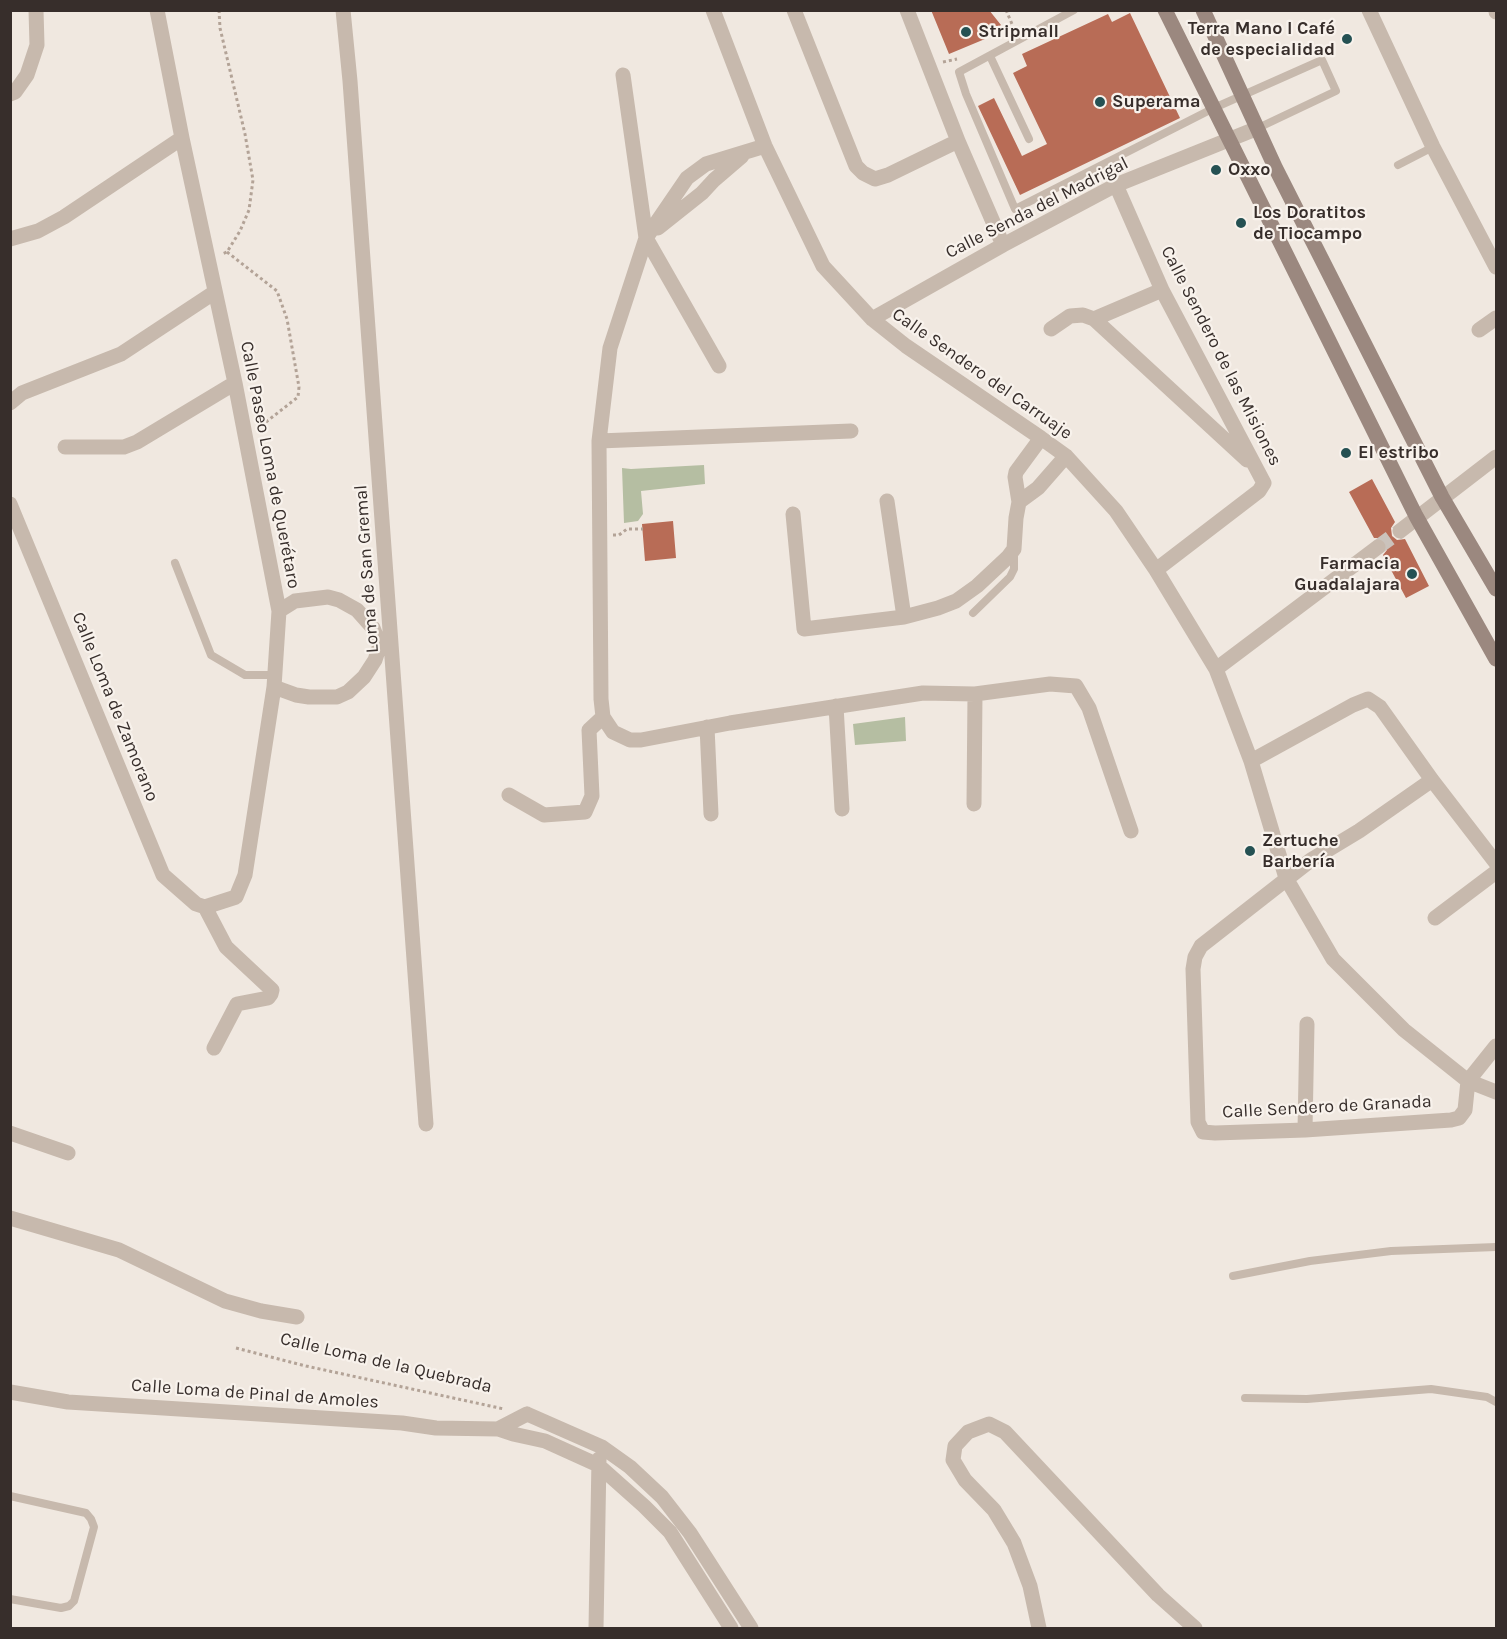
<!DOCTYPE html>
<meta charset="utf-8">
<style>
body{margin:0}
#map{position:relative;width:1507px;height:1639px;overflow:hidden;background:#f0e8e0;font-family:Karla,sans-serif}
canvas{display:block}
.frame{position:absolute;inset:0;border:12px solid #372e2b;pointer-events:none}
</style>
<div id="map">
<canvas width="1507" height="1639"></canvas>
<div class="frame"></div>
</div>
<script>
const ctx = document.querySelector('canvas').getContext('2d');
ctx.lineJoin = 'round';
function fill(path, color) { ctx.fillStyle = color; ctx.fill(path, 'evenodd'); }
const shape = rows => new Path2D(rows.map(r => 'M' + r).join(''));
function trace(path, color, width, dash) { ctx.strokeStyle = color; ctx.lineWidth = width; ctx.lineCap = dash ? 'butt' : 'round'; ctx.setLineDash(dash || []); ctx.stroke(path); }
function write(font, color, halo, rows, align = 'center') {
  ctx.font = font + ' Karla,sans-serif'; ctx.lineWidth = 4.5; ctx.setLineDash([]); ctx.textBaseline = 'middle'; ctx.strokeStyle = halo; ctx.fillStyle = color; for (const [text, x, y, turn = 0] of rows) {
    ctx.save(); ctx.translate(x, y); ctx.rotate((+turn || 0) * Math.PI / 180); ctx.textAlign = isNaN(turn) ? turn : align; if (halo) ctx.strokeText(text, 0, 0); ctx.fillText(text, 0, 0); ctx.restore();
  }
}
fill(shape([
 [704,465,705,484,641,491,643,514,638,521,624,523,622,468,631,469],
 [905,717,906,741,855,745,853,724]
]), '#b5bea2');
fill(shape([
 [931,10,989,10,1001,25,985,39,949,54],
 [1130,13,1180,118,1020,195,978,106,994,98,1022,156,1047,144,1013,73,1027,66,1022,54,1108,14,1112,22],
 [1372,479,1395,522,1391,528,1392,536,1397,540,1405,539,1429,586,1406,598,1383,555,1387,550,1386,542,1381,538,1374,538,1349,492],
 [673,521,676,558,645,561,642,524]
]), '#b86c56');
trace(shape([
 [1378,547,1400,531]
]), '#cbc3bc', 15, [15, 8]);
trace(shape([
 [219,10,220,28,245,134,253,180,249,210,240,231,227,252,222,254],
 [1006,10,1015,31],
 [943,62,957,59],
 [227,252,277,291,287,319,299,387,298,397,266,422,260,430],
 [613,535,619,535,627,529,643,529],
 [236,1348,306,1366,504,1409]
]), '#b3a397', 3, [3, 3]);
trace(shape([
 [1074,10,959,72,966,94,1015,209,1214,108,1322,60,1336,91,1258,128],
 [990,56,1029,139],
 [1398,165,1433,147],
 [175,563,211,655,245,675,275,675],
 [973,613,1010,577,1014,569,1014,552],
 [1233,1276,1310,1261,1391,1251,1496,1247],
 [1245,1398,1307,1399,1431,1389,1487,1397,1496,1402],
 [10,1496,86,1513,91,1519,94,1527,74,1601,69,1606,61,1608,10,1599]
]), '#c7b9ad', 8);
trace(shape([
 [157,10,182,138,235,383,279,611,274,687,245,875,236,897,205,907],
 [343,10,350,81,426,1124],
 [713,10,765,146,823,266,872,319,906,346,1041,438,1066,456,1116,511,1156,570,1216,669,1251,761,1286,878,1333,959,1404,1030,1468,1081,1496,1092],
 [794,10,856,166,863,173,875,179,888,175,958,141],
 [907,10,958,141,1003,245],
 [1369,10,1433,147,1496,267],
 [1496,10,1496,12],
 [623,75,646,238,719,366],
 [10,94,15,92,27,75,37,45,36,10],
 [765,146,706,164,687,178,646,238,610,348,599,441,601,699,603,717,613,732,630,740,641,740,730,723,923,693,975,694,1050,684,1076,686,1089,708,1131,831],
 [1116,185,1162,290,1264,483,1259,491,1156,570],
 [658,228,702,193,714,180,742,156],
 [10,239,38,231,64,217,182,138],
 [872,319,1003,245,1116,185,1258,128],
 [1094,319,1162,290],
 [1051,329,1070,316,1083,315,1094,319,1247,460],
 [1479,330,1496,318],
 [10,403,22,393,121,354,215,292],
 [599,441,851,431],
 [65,447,124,447,137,442,235,383],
 [887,501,904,617],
 [1019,502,1038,488,1066,456],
 [10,504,163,875,196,904,205,907],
 [793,514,804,629,904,617,938,608,956,601,977,586,1008,557,1014,549,1016,518,1019,502,1015,477,1016,472,1041,438],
 [1400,531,1496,457],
 [1216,669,1378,547],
 [274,687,296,695,309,697,337,697,348,692,364,677,375,660,380,645,373,628,357,610,339,600,328,597,295,601,279,611],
 [836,706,842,809],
 [707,727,711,814],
 [1251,761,1353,705,1368,699,1380,707,1432,780,1496,863],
 [1432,780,1359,831,1311,860,1201,946,1195,957,1193,969,1198,1122,1203,1132,1215,1133,1305,1130,1451,1120,1459,1118,1465,1110,1468,1081],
 [509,795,544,815,585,812,592,796,589,730,603,717],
 [974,804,975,694],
 [205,907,226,947,272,990,271,994,268,998,237,1004,214,1048],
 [1435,918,1496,872],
 [1468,1081,1496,1046],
 [1305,1130,1307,1024],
 [10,1133,68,1153],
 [10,1218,119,1250,225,1301,261,1311,297,1317],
 [10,1392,68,1402,402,1423,436,1428,498,1429,513,1434,545,1441,598,1465,644,1506,670,1532,731,1628],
 [527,1414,602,1447,630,1467,662,1497,690,1533,751,1628],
 [498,1429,527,1414],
 [596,1628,599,1459],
 [1039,1628,1030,1586,1014,1543,994,1510,965,1480,953,1460,955,1446,968,1432,989,1424,1005,1432,1158,1595,1195,1628]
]), '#c7b9ad', 15);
trace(shape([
 [1165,10,1416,516,1496,659],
 [1203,10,1275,167,1442,497,1496,589]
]), '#9b887f', 15);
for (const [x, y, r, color] of [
 [966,32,6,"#255153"],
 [1347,39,6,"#255153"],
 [1100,102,6,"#255153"],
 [1216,170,6,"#255153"],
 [1241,223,6,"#255153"],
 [1346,453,6,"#255153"],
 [1412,574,6,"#255153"],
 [1250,851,6,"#255153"]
]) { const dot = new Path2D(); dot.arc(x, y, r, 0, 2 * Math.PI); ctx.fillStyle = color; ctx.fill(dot); trace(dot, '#f8f2ec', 2); }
write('bold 18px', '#372e2b', '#f8f2ec', [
 ["Terra Mano l Café",1335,29,"right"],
 ["de especialidad",1335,50,"right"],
 ["Stripmall",978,32],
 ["Superama",1112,102],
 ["Oxxo",1228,170],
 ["Los Doratitos",1253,213],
 ["de Tiocampo",1253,234],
 ["El estribo",1358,453],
 ["Farmacia",1400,564,"right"],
 ["Guadalajara",1400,585,"right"],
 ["Zertuche",1262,841],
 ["Barbería",1262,862]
], 'left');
write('18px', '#372e2b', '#f8f2ec', [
 ["Calle Senda del Madrigal",1037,208,-27],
 ["Calle Sendero de las Misiones",1221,356,63],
 ["Calle Sendero del Carruaje",982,374,35],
 ["Calle Paseo Loma de Querétaro",270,465,79],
 ["Loma de San Gremal",367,569,-94],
 ["Calle Loma de Zamorano",115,707,68],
 ["Calle Sendero de Granada",1327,1107,-3],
 ["Calle Loma de la Quebrada",386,1363,13],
 ["Calle Loma de Pinal de Amoles",255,1394,4]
]);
</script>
